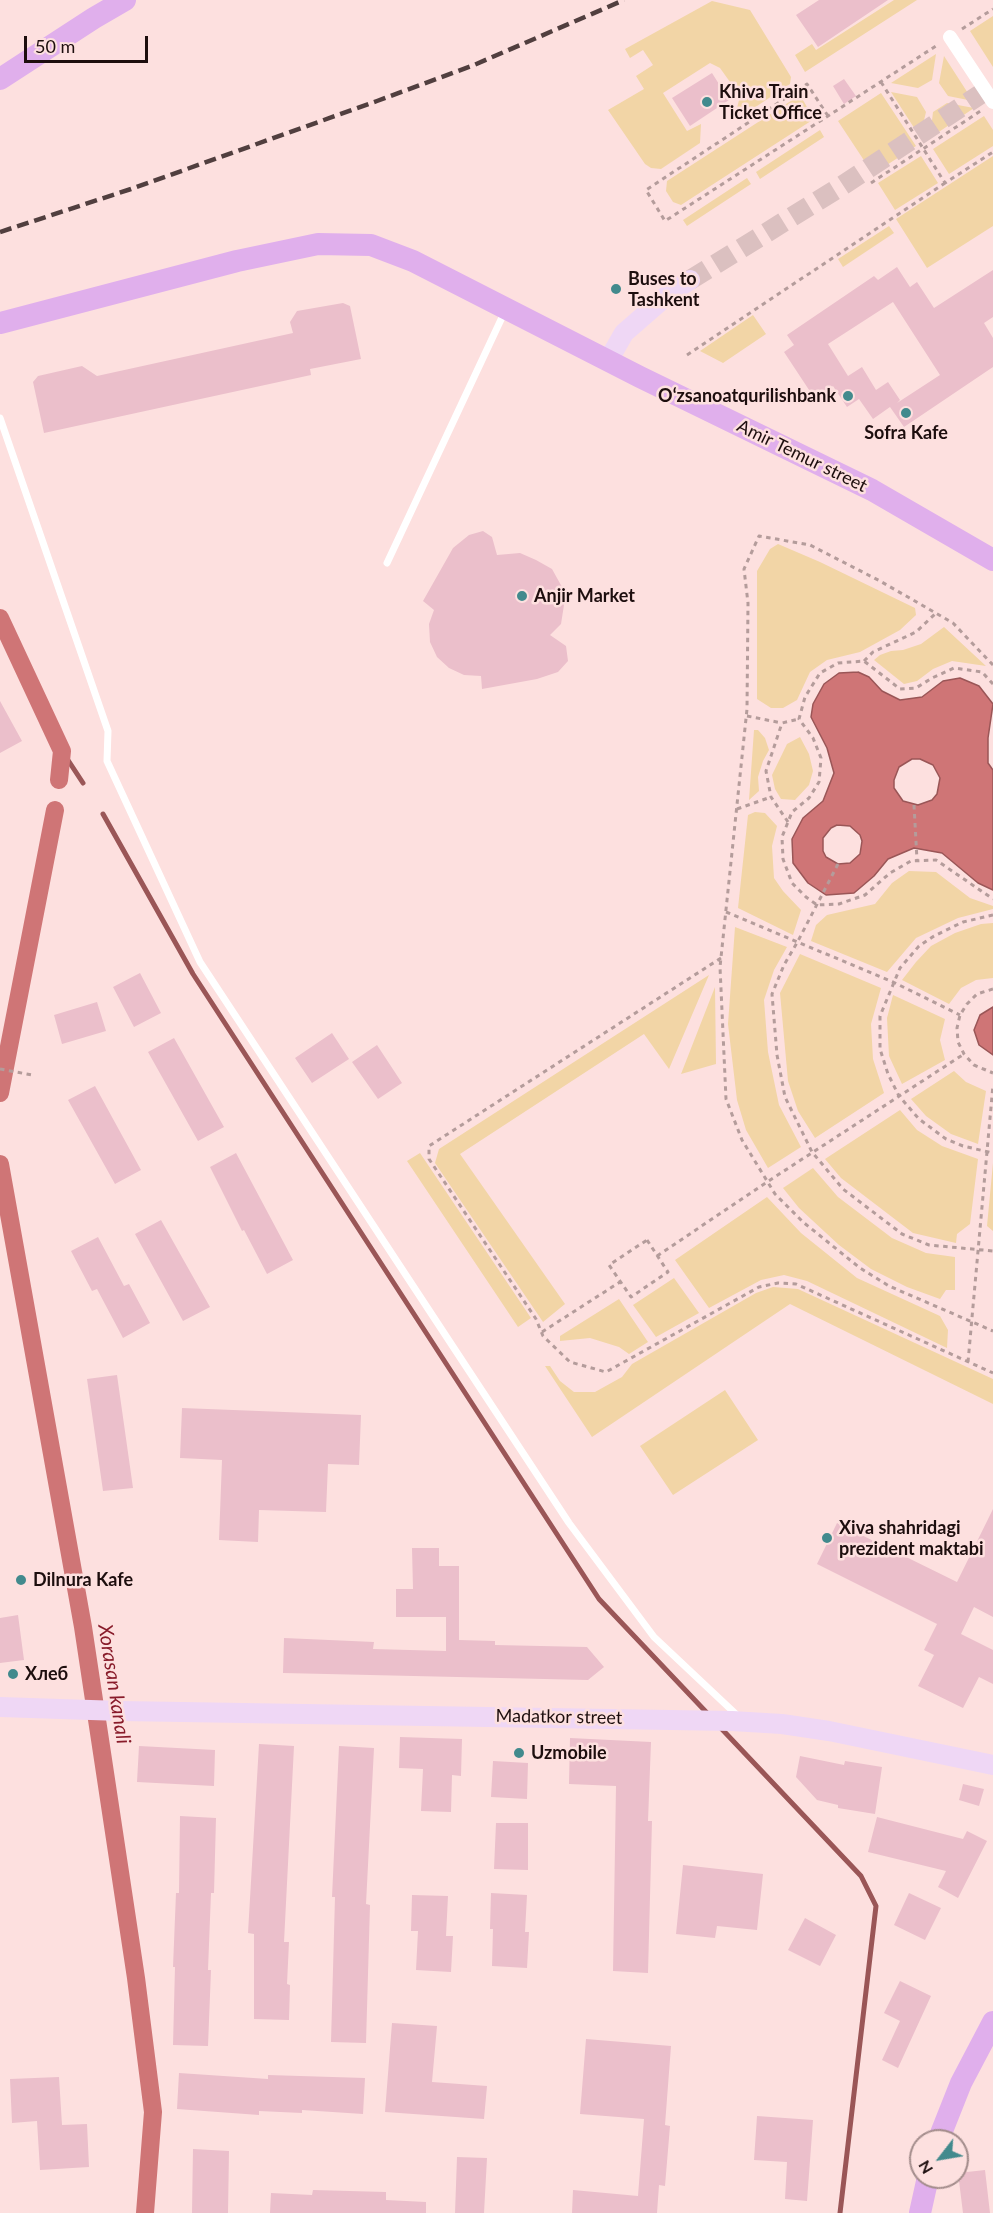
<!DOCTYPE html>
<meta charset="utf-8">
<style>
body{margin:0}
#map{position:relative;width:993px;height:2213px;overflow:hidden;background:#fde0df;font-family:Lato,sans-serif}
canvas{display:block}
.north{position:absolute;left:909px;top:2129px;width:60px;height:60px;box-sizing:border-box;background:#fde0df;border:2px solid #a38c8b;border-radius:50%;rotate:239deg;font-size:16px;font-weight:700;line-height:24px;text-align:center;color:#1d0e0e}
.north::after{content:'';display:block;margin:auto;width:21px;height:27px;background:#428a8d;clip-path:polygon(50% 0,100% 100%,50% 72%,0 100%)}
.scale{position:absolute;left:24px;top:36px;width:124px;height:27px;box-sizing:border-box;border:3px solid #1d0e0e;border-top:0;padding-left:8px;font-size:18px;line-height:21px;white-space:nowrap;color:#1d0e0e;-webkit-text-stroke:4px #fde0df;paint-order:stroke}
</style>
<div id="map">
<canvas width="993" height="2213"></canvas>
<div class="north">N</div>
<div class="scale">50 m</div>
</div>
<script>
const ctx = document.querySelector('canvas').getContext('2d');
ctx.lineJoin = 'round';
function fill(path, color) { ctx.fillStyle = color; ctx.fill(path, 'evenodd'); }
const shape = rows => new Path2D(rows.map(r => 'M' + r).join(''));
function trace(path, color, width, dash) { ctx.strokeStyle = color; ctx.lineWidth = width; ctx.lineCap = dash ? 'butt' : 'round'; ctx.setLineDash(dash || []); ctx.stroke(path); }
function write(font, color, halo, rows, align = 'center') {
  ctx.font = font + ' Lato,sans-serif'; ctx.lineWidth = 5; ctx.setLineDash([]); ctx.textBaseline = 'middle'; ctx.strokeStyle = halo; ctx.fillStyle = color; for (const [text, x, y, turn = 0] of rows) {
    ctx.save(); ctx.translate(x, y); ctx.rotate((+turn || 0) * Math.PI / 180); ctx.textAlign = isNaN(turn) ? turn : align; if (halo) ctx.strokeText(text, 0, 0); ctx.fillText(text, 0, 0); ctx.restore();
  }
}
fill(shape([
 [894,0,917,0,805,72,795,55,812,44,816,50],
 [712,1,750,10,791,77,790,84,751,110,742,111,737,108,740,96,720,68,710,63,663,93,687,131,701,124,700,143,661,169,651,168,645,164,608,110,644,89,636,76,653,65,643,50,630,58,625,49],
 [993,16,993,67,970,31],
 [936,54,932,80,918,88,891,83],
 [944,56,973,101,948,96,939,83],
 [891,92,917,97,926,112,920,137],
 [881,93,916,146,873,174,838,121],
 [800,95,814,119,681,205,673,202,666,191,667,181],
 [947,103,974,108,930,138,933,112],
 [984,116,993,130,993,146,949,174,933,149],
 [820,130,824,137,760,179,756,172],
 [921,156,938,183,895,210,878,183],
 [993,156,993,226,927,268,896,219],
 [747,178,751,184,687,226,683,220],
 [889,226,894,233,843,267,838,259],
 [753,315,766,334,723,363,700,351],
 [778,544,820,562,915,608,916,615,900,630,860,652,827,660,810,672,797,700,783,708,771,708,757,699,757,571,770,549],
 [944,627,986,666,952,661,933,669,917,681,904,684,874,660,880,655,891,651,903,650,921,644],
 [754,730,758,730,765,738,769,750,763,761,758,777,759,791,749,800],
 [800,737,809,754,813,771,809,785,795,800,781,799,775,789,772,775,787,744],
 [755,812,765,813,777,826,772,846,774,878,783,891,801,910,793,935,738,908,748,815],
 [909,871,936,872,970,898,993,906,993,909,958,918,916,938,887,972,811,941,816,925,827,915,875,904,892,883],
 [993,923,993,978,976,980,961,988,949,1004,902,980,916,962,931,946,955,933,981,924],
 [735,927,787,947,774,970,764,1000,768,1052,779,1105,801,1147,768,1168,746,1130,737,1100,728,1024],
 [800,954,881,988,871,1024,873,1059,884,1093,815,1138,798,1111,788,1081,780,993],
 [709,975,669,1069,644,1034,460,1154,565,1304,543,1322,435,1163,439,1149],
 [715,987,716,1064,681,1074],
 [893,995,945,1019,940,1040,945,1060,902,1084,889,1056,887,1018],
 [954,1071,966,1082,986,1091,978,1144,951,1134,926,1116,911,1099],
 [900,1110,917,1130,942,1146,978,1159,970,1224,957,1234,956,1243,913,1233,841,1178,825,1159],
 [420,1153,531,1318,518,1327,407,1161],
 [993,1163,993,1231,987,1226],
 [813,1168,838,1197,892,1238,926,1253,955,1257,955,1290,946,1290,940,1299,907,1287,871,1269,839,1245,799,1208,783,1188],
 [767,1197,801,1233,857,1278,940,1316,948,1330,947,1348,807,1281,784,1275,761,1280,709,1308,675,1260],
 [674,1278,699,1313,656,1337,633,1305],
 [773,1287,798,1289,993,1379,993,1404,790,1304,592,1437,545,1366,550,1366,560,1381,574,1392,595,1392,622,1377,632,1364,756,1293],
 [619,1299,648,1342,629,1354,619,1347,590,1338,560,1341,560,1336],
 [725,1390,758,1440,673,1495,640,1446]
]), '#f2d5a6');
const water = shape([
 [858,672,869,677,882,691,900,700,922,697,943,681,960,678,979,686,993,704,988,738,988,763,993,770,993,890,978,883,942,853,914,848,888,859,874,876,854,893,826,895,808,883,793,863,792,839,803,818,823,801,834,773,827,748,811,717,813,704,824,684,839,673,858,672],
 [912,759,920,759,933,765,940,778,937,794,932,800,918,805,903,801,894,788,894,780,899,767,912,759],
 [837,825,850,826,860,835,862,841,860,854,850,863,838,864,826,857,823,851,823,838,831,828,837,825],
 [993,1007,993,1055,979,1045,974,1030,980,1015,993,1007]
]);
fill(water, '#cf7576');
trace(water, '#9a5657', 1.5);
trace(shape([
 [62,751,83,783],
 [103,814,193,974,599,1599,708,1714],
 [718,1725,861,1876,876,1906,840,2213]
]), '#9a5657', 5);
trace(shape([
 [0,618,62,751,59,780],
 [0,1093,55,810],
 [0,1164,83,1627,136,1978,153,2112,145,2213]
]), '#cf7576', 18);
fill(shape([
 [819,0,888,0,818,47,796,15],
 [712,73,729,100,690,126,672,98],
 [844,79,856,96,844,104,833,86],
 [897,267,910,287,917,282,934,308,993,270,993,317,984,323,993,338,993,367,904,427,890,407,873,419,859,399,847,407,833,386,815,399,784,352,794,345,787,335,874,276,878,280],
 [893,302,940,375,897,403,900,400,888,382,876,390,862,367,848,376,828,344],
 [343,303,350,306,361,359,310,369,311,375,44,433,33,382,38,376,82,366,97,376,293,333,290,322,297,311],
 [483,531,492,537,497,555,520,553,536,560,552,569,562,587,564,605,561,624,550,635,566,646,568,661,558,672,537,679,482,689,481,676,464,675,449,668,437,657,430,642,429,624,434,610,423,601,453,548,469,535],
 [0,701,22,741,0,753],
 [140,973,161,1013,134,1027,113,987],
 [97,1002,106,1031,62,1044,54,1015],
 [332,1033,349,1059,312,1083,295,1058],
 [174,1038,224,1127,198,1141,148,1052],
 [377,1045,402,1083,378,1099,352,1062],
 [95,1086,141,1170,115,1184,68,1100],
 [236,1153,293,1260,267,1274,244,1230,242,1231,210,1167],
 [161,1220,210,1307,183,1321,135,1234],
 [98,1237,124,1286,129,1284,150,1323,123,1338,97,1289,92,1291,71,1251],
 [117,1375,133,1488,103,1491,87,1379],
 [182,1408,361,1415,359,1465,328,1464,326,1512,259,1510,258,1542,219,1540,222,1460,180,1458],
 [993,1509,993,1617,974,1607,961,1634,993,1650,993,1684,979,1677,963,1708,918,1686,934,1655,924,1650,937,1624,817,1564,837,1523,957,1582],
 [412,1548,439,1548,439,1566,459,1566,459,1640,495,1641,495,1645,587,1647,604,1667,588,1680,283,1673,284,1638,374,1642,373,1649,446,1651,446,1617,396,1617,396,1589,413,1589],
 [18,1615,24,1660,0,1663,0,1618],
 [400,1737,462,1739,461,1776,452,1775,451,1812,421,1811,423,1769,399,1768],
 [570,1738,651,1742,648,1821,652,1821,648,1973,613,1971,616,1786,569,1784],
 [259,1744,294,1746,284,1942,289,1942,287,1984,290,1985,289,2020,254,2019,254,1934,248,1933],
 [139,1746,215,1750,214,1786,137,1782],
 [339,1746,374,1748,366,1904,370,1905,366,2043,331,2042,335,1897,332,1897],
 [800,1756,844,1765,845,1761,882,1767,875,1814,838,1808,838,1805,817,1800,796,1777],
 [493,1761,528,1763,527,1799,491,1797],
 [963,1784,984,1789,979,1806,959,1800],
 [180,1816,216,1818,214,1893,211,1893,208,1970,211,1970,208,2046,173,2045,175,1967,173,1967,176,1893,179,1893],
 [877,1817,963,1839,967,1831,987,1841,958,1898,938,1887,946,1871,868,1852],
 [496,1823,528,1823,528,1870,494,1869],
 [683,1865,763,1874,757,1930,717,1926,715,1938,676,1934],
 [491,1893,527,1895,525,1932,529,1932,527,1968,492,1966,493,1929,490,1929],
 [909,1893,941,1908,925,1940,894,1925],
 [412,1895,448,1896,446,1936,453,1936,451,1972,416,1970,418,1931,411,1931],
 [805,1918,836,1935,820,1966,788,1950],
 [900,1981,931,1996,898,2068,882,2060,900,2021,884,2013],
 [392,2023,437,2026,432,2082,487,2086,484,2119,385,2112],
 [586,2039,671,2046,665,2125,670,2126,665,2186,659,2185,657,2213,572,2213,573,2190,638,2196,644,2119,580,2114],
 [179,2073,268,2079,268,2075,365,2078,363,2114,302,2110,302,2113,259,2111,259,2115,177,2109],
 [59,2077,62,2125,87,2124,89,2167,40,2170,37,2121,12,2123,10,2079],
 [757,2116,813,2120,807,2201,785,2199,787,2162,754,2160],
 [193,2149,229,2151,228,2213,192,2213],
 [457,2157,487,2158,484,2213,455,2213],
 [985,2170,990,2213,963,2213,958,2173],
 [313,2190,386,2192,386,2200,426,2202,426,2213,270,2213,271,2193,312,2195]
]), '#ebbfcb');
trace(shape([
 [690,280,837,189,993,86]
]), '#dbc0c0', 20, [20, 10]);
trace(shape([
 [962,29,993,9],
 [881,82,945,183,993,152],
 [828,116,807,84,646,190,665,221,828,116,939,44],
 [871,183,982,110],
 [687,355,945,183],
 [864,661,873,652,916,632,936,613],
 [993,665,953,623,880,581,810,545,759,536,744,569,748,603,747,709,720,967,726,1099,742,1140,775,1194,803,1222,860,1268,889,1286,993,1331],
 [993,684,982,672,954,668,932,678,916,688,900,689,864,661,838,663,820,673,805,697,799,719,813,738,821,758,819,782,809,798,792,812,782,837,783,859,792,883,806,897,817,905,839,904,865,895,890,873,911,861,936,860,993,899],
 [747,716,782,723],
 [914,805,917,860],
 [737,809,771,797],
 [788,822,771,797,766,771,782,723,799,719],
 [838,864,798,941,784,965,772,994,777,1055,785,1097,812,1152,843,1189,902,1234,929,1245,993,1251],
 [726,912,893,982,960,1015],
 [993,915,963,922,934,936,919,946,900,968,880,1016,880,1049,888,1074,899,1096,919,1119,946,1139,963,1146,993,1153],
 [721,958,429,1146,429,1159,536,1319,543,1336,570,1362,606,1372,759,1287,778,1283,796,1284,993,1373],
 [993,989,977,994,967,1004,960,1015,957,1028,958,1042,964,1054,974,1065,993,1073],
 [0,1069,32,1075],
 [647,1240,668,1272,631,1297,609,1265,647,1240],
 [657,1256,767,1182,964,1054],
 [542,1332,620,1282],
 [968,1362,993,1085]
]), '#b49c9b', 3, [4.5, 4.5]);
trace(shape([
 [0,418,108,731,107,761,200,962,569,1523,654,1637,739,1717],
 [387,563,505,311]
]), '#fff', 7);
trace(shape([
 [950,37,993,102]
]), '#fff', 14);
trace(shape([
 [608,361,624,333,671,292,690,280],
 [0,1707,121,1711,732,1721,782,1724,829,1731,993,1765]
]), '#efd7f5', 20);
trace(shape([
 [0,79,94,18,125,0],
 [0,323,237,261,318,244,371,245,413,261,640,377,872,490,993,560],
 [938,2141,961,2083,993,2022],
 [920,2213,928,2177]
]), '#e0afec', 22);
trace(shape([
 [0,232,131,189,377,101,474,65,624,0]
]), '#513f3f', 4.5, [12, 6]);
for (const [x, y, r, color] of [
 [707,102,6,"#428a8d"],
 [616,289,6,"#428a8d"],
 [848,396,6,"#428a8d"],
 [906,413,6,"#428a8d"],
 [522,596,6,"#428a8d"],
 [827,1538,6,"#428a8d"],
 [21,1580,6,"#428a8d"],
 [13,1674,6,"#428a8d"],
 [519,1753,6,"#428a8d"]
]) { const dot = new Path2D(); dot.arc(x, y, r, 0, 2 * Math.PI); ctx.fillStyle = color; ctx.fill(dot); trace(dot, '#fde0df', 2); }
write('bold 18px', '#1d0e0e', '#fde0df', [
 ["Khiva Train",719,92],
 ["Ticket Office",719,113],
 ["Buses to",628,279],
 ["Tashkent",628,300],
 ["Oʻzsanoatqurilishbank",836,396,"right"],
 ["Sofra Kafe",906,433,"center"],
 ["Anjir Market",534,596],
 ["Xiva shahridagi",839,1528],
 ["prezident maktabi",839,1549],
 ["Dilnura Kafe",33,1580],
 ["Хлеб",25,1674],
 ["Uzmobile",531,1753]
], 'left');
write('18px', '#1d0e0e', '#fde0df', [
 ["Amir Temur street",802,456,26],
 ["Madatkor street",559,1717,1]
]);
write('italic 20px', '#881b2a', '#fde0df', [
 ["Xorasan kanali",114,1684,81]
]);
</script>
